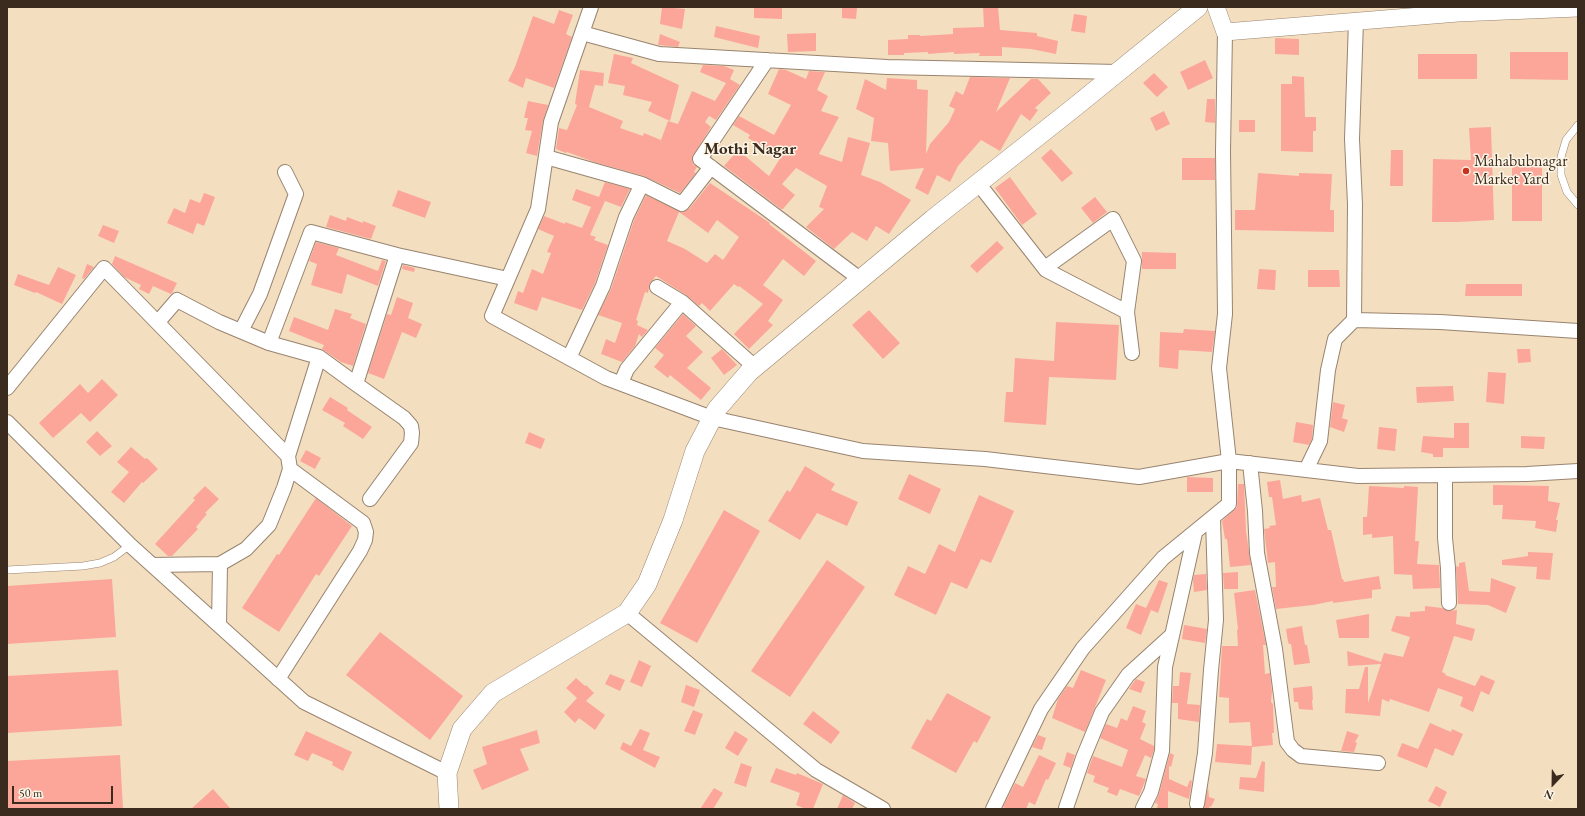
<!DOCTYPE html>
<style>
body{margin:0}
#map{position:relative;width:1585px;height:816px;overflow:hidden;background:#f4dec0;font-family:"EB Garamond",serif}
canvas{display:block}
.frame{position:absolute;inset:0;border:8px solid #3b2a1e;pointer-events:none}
.north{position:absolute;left:1533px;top:764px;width:40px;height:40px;-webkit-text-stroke:3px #fcf5e5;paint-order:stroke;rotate:202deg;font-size:11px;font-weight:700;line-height:16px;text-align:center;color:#3b2a1e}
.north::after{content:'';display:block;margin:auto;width:14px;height:18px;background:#3b2a1e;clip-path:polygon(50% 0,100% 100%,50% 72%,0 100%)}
.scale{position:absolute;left:12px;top:786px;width:101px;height:18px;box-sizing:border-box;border:2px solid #3b2a1e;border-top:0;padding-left:5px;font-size:12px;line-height:14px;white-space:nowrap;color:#3b2a1e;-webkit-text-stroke:3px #fcf5e5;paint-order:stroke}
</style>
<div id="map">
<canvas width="1585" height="816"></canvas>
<div class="frame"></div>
<div class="north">N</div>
<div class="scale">50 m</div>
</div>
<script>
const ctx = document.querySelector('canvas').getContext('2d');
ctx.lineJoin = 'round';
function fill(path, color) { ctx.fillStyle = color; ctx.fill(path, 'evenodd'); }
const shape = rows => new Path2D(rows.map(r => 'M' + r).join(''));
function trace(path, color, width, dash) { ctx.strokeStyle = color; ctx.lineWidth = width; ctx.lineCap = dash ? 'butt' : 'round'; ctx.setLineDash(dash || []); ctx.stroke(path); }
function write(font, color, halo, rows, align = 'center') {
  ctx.font = font + ' "EB Garamond",serif'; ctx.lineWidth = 3; ctx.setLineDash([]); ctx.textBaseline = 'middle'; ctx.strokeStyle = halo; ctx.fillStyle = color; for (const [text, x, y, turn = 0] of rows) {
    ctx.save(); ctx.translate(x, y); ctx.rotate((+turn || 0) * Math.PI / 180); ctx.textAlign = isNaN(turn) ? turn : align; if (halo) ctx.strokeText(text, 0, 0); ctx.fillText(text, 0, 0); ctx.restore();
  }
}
fill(shape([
 [662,7,685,9,682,29,660,24],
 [754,7,782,7,782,19,754,18],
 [842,7,857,8,856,19,842,18],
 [983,7,998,7,1000,30,1037,33,1037,36,1058,41,1056,54,1031,49,1002,47,1002,56,979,56,980,53,954,54,954,52,928,54,928,52,904,53,904,55,888,55,888,40,908,39,908,35,920,35,920,36,953,34,953,28,984,27],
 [559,10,573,15,566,34,572,37,554,88,526,78,523,88,508,81,515,67,533,16,554,24],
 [1074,14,1087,16,1085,33,1071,31],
 [716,26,760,36,758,48,714,37],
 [816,33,816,51,788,52,787,34],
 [660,34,680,42,678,47,658,45],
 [1275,38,1299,39,1299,55,1275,54],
 [1510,52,1568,52,1568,80,1510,79],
 [614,54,633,58,631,63,679,85,670,121,648,111,652,102,623,95,625,86,608,83],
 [1418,54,1477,54,1477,79,1418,79],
 [1205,60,1213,78,1188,90,1180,72],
 [703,65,724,66,734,70,730,79,740,85,716,120,709,116,705,122,711,127,692,158,693,164,697,167,694,172,696,173,680,193,644,176,594,162,567,152,566,153,556,149,559,128,567,130,577,105,575,104,580,70,604,73,603,86,595,85,589,107,623,121,620,128,643,136,644,133,661,140,668,121,678,124,692,91,715,101,726,83,700,72],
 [779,69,786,70,806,79,809,71,825,72,817,90,828,96,821,111,839,117,819,154,842,162,848,137,870,143,861,175,880,182,911,200,889,234,876,226,867,241,852,232,834,249,806,227,824,209,819,207,827,186,796,168,782,184,795,195,783,209,781,209,724,166,738,150,769,176,781,157,748,138,750,135,733,125,739,116,774,135,791,105,768,94],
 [1154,73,1168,87,1157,97,1143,83],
 [1292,76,1304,77,1305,117,1316,117,1316,131,1313,131,1313,152,1281,151,1281,84,1292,84],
 [970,77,1010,78,996,112,1031,79,1038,79,1051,93,1035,108,1038,110,1030,121,1021,114,1000,151,981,140,958,166,950,182,937,175,928,195,915,188,924,168,890,171,888,143,871,141,874,118,856,109,865,79,886,90,887,78,917,80,917,89,928,90,926,154,930,144,949,122,955,109,949,106,956,91,963,95],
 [1207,99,1215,99,1215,123,1205,122],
 [528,101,548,105,543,121,537,156,526,153,532,131,525,130,528,118,524,118],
 [1164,111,1170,124,1156,131,1150,118],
 [1239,120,1255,120,1255,132,1239,132],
 [1491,127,1494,220,1458,222,1432,222,1433,159,1471,160,1469,128],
 [1051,149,1073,173,1062,182,1041,158],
 [1391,150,1403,150,1403,186,1390,186],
 [1182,158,1215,158,1215,180,1182,180],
 [1512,163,1542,163,1542,221,1512,221],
 [1258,173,1299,176,1299,173,1332,174,1330,210,1334,210,1334,232,1235,230,1235,210,1255,210],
 [1010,177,1037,214,1022,225,995,188],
 [605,182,630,189,621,207,605,201,590,235,596,237,594,240,608,245,595,283,582,310,542,297,537,311,514,303,518,291,523,293,532,269,543,274,551,253,547,252,554,236,538,229,544,216,565,224,565,222,582,228,591,207,572,200,576,189,599,197],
 [710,183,770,223,769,224,816,261,804,276,783,259,763,285,783,300,768,321,773,325,749,349,734,334,763,304,739,286,738,287,734,284,710,311,702,303,699,306,686,295,656,276,650,283,648,293,645,292,636,320,638,321,637,325,648,330,642,337,639,334,635,346,622,362,601,354,606,339,615,343,622,323,598,315,611,289,634,220,646,195,682,212,689,209],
 [679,212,708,233,717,220,739,237,723,260,715,254,707,263,685,249,667,241],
 [398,190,431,202,425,218,392,206],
 [204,193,215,197,204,226,197,223,193,234,167,223,174,208,185,213,190,199,200,203],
 [1095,197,1107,212,1093,223,1081,208],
 [330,215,346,221,347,217,363,223,363,221,376,226,371,239,326,227],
 [103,225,119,231,114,243,98,236],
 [997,241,1004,248,977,273,970,266],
 [316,242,339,248,336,255,378,271,382,260,386,261,378,286,347,274,342,294,311,285,317,264,309,261],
 [1142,252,1176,253,1176,269,1142,269],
 [115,256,177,283,172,293,171,294,153,286,149,294,139,289,141,285,124,277,112,264],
 [87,264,94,267,84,279,82,278],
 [403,265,415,268,414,272,402,269],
 [58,267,76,275,62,304,36,292,35,293,14,285,18,274,49,285],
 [1259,269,1276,270,1275,290,1257,289],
 [1308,270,1339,270,1340,287,1308,287],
 [1466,284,1522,284,1522,296,1465,296],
 [397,297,413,303,408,318,422,324,416,338,402,332,384,379,368,373,387,314,391,315],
 [335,309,352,314,350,318,366,324,353,366,341,362,322,349,324,345,289,331,294,317,328,330],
 [869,310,900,343,883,359,852,325],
 [683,314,696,326,686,336,703,352,687,368,711,388,701,400,670,375,668,378,654,367,664,355,655,348],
 [1056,322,1119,325,1116,380,1049,377,1046,425,1004,422,1006,392,1013,392,1015,358,1054,361],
 [1184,329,1215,331,1212,352,1179,350,1178,369,1159,367,1160,332,1183,333],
 [722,349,737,365,724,375,711,358],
 [1517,349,1530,349,1531,362,1518,363],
 [1488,372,1506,373,1504,404,1486,402],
 [102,379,118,395,90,422,81,413,53,438,39,423,80,384,88,393],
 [1453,386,1454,401,1417,403,1416,387],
 [330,397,348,408,347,410,372,427,363,439,343,426,345,423,322,410],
 [1333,402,1345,405,1342,418,1348,420,1344,432,1330,427],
 [1296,422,1313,425,1312,439,1309,445,1293,442],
 [1454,423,1469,423,1469,448,1443,448,1443,457,1433,457,1433,454,1421,452,1423,436,1454,438],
 [1379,427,1397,429,1395,451,1377,449],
 [97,431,112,446,100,456,86,442],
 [529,432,545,439,541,449,525,443],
 [1521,436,1545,437,1544,449,1521,448],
 [131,447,145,459,147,458,158,469,143,483,142,482,124,503,111,492,129,472,117,462],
 [306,450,321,458,315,469,300,461],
 [805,466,835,484,831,490,858,502,847,526,817,513,800,540,768,521,787,490,790,492],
 [909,474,941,489,930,514,898,499],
 [1187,477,1213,478,1213,492,1187,492],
 [1280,480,1283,499,1301,495,1302,502,1320,498,1328,530,1331,530,1342,579,1343,579,1344,582,1379,576,1381,589,1372,590,1372,598,1333,603,1333,601,1313,605,1276,609,1272,587,1276,587,1275,562,1268,563,1264,529,1270,528,1269,526,1276,525,1272,497,1269,497,1267,482],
 [1238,484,1244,484,1246,531,1251,565,1230,567,1227,539,1225,539,1222,521,1237,507],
 [1493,485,1549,486,1548,501,1560,503,1556,520,1558,520,1556,532,1535,528,1536,521,1502,519,1503,505,1493,505],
 [205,486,219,499,205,513,207,514,196,527,198,529,172,556,168,556,155,544,195,500,193,498],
 [1369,486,1404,488,1404,486,1418,487,1415,541,1419,541,1417,564,1439,565,1440,588,1413,589,1412,575,1394,574,1393,536,1372,538,1372,534,1363,535,1363,517,1367,517],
 [979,495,1014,511,991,563,981,559,967,589,951,582,936,615,894,595,908,566,925,574,939,544,955,552],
 [316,498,352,526,319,576,316,574,279,632,242,608,277,554,279,555],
 [724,510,760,531,697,643,660,623],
 [1528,552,1553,553,1550,580,1536,579,1537,567,1502,565,1502,560,1528,556],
 [827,560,865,587,790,697,751,671],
 [1465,562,1469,591,1490,592,1491,578,1516,587,1506,613,1488,605,1458,604,1456,566,1459,567,1459,563],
 [1238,572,1238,589,1224,589,1223,573],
 [1206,574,1207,590,1194,592,1193,580,1194,575],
 [112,579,116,637,7,644,7,586],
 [1159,580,1168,583,1158,613,1151,610,1141,635,1126,628,1136,604,1146,608],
 [1255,590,1266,645,1263,645,1265,674,1270,673,1272,692,1271,702,1273,704,1274,733,1272,733,1273,745,1252,747,1250,722,1229,723,1229,698,1219,697,1222,646,1238,646,1237,630,1238,629,1234,593],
 [1425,606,1442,608,1449,611,1457,610,1456,624,1475,629,1472,641,1454,636,1442,672,1446,674,1445,675,1475,686,1481,675,1495,681,1489,695,1481,691,1473,712,1460,706,1463,697,1438,688,1429,712,1390,699,1389,702,1382,699,1380,716,1345,713,1346,689,1359,689,1365,667,1368,667,1368,703,1381,664,1348,666,1347,651,1381,662,1384,653,1403,657,1410,637,1391,631,1396,616,1410,617,1410,612,1425,611],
 [1369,614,1369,638,1339,638,1336,620],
 [1184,625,1207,629,1205,643,1182,639],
 [1302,626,1305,645,1307,645,1310,663,1294,665,1291,644,1289,644,1288,642,1286,629],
 [380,632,463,696,430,740,346,675],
 [639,660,651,666,642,687,630,682],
 [118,670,122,726,7,733,7,676],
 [1081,670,1106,680,1085,732,1052,718,1058,699,1067,686,1073,688],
 [1180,672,1191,673,1187,704,1200,705,1199,722,1178,719,1178,703,1172,703,1173,686,1179,686],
 [610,674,625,680,620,691,605,684],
 [576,678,585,686,586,685,594,693,586,701,605,715,595,730,579,718,575,723,564,712,577,698,566,688],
 [1136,679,1145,682,1141,693,1129,689],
 [686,685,700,690,694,707,681,702],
 [1312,686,1313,700,1312,700,1313,710,1299,709,1298,702,1294,702,1293,688],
 [947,693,991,717,977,743,974,741,956,773,911,748,927,719,931,721],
 [1133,706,1146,711,1142,722,1146,724,1140,739,1154,746,1154,750,1151,758,1145,755,1136,776,1146,779,1139,796,1120,789,1117,796,1107,792,1109,788,1093,782,1095,776,1087,773,1093,756,1122,767,1128,750,1100,738,1106,724,1117,728,1121,718,1127,721],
 [693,710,703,714,695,735,684,731],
 [813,711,840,732,831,744,803,724],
 [1430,723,1451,732,1452,729,1463,734,1453,756,1435,748,1427,768,1397,756,1402,743,1418,749],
 [640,729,650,733,643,750,660,757,655,768,620,749,623,742,631,746],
 [537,730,540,743,520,749,529,770,482,790,473,770,487,764,482,747],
 [306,731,352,752,343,771,332,765,333,762,312,753,308,761,294,755],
 [735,731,748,739,738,756,725,748],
 [1347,731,1359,735,1355,742,1357,743,1354,752,1341,751],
 [1038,735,1046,738,1042,750,1032,747],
 [1217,744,1252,746,1251,765,1215,762],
 [1067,752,1075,755,1071,768,1063,765],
 [1170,753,1174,755,1171,767,1169,766,1169,779,1187,787,1190,780,1192,781,1189,799,1168,791,1168,809,1157,809,1158,804,1155,803,1159,794],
 [120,755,123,808,7,809,7,761],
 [1039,755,1056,763,1048,780,1046,779,1035,805,1029,802,1026,809,1008,809,1003,807,1015,783,1023,787],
 [1262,761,1265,762,1264,792,1239,789,1240,777,1256,778],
 [741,763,752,767,746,787,734,783],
 [776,768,796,775,797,773,823,784,813,809,806,809,796,805,800,793,770,782],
 [1436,786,1447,792,1440,807,1428,801],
 [1208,787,1209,797,1215,799,1211,807,1209,806,1210,809,1204,809],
 [714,788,723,793,713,809,700,809],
 [213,789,231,809,191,809],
 [843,795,855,803,852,809,837,809]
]), '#fca69a');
const service = shape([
 [1578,125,1566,140,1561,157,1561,175,1567,192,1578,205],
 [7,570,83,566,100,563,114,557,130,545]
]);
const minor = shape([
 [591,7,551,122,538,209,492,316,606,378,712,418,863,451,985,459,1139,477,1229,461,1219,368,1225,314,1223,151,1225,32],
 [582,33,659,54,887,67,1118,72],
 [767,60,700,159,860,279],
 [546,157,642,184,626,217,603,286,569,358],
 [978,183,1046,270,1127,312,1132,353],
 [642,184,682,204,711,167],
 [397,255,508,279],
 [1046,270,1049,265,1113,219,1134,261,1127,312],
 [657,287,682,302],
 [1354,320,1355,204,1352,139,1356,21],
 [158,322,177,300,219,322,269,343],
 [241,331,260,294,296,194,285,172],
 [621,383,627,369,682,302,755,367],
 [356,384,404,418,411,426,412,433,411,443,370,499],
 [7,388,104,268,288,456,290,469,284,488,269,525,246,549,220,564],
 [7,422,130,545,304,702,447,773],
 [288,456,319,357,356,384,397,255,311,232,269,343,319,357],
 [1250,463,1255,511,1257,553,1275,649,1287,742,1293,750,1301,756,1378,763],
 [1306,470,1320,441,1328,370,1335,339,1354,320,1440,322,1578,331],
 [1445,475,1445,538,1448,568,1449,603],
 [152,565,220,564,219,625],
 [627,613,816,770,883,809],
 [278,679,360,551,365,540,366,532,363,523,290,469],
 [1197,804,1205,753,1211,670,1216,620,1213,518],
 [1066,808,1083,758,1102,712,1128,675,1172,635],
 [1143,808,1151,792,1162,751,1165,667,1195,533],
 [993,809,1041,709,1083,648,1163,558,1229,504,1229,461,1358,476,1527,474,1578,471]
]);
const tertiary = shape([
 [1216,7,1225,32,1458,13,1578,8]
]);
const secondary = shape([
 [449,809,447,773,462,729,493,693,627,613,647,584,673,520,695,451,717,409,749,372,933,219,1071,110,1198,7]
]);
trace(service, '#98846f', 8);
trace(minor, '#98846f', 16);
trace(tertiary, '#98846f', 18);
trace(secondary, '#98846f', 20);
trace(service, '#fff', 7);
trace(minor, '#fff', 14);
trace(tertiary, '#fff', 17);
trace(secondary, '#fff', 19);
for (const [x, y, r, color] of [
 [1466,171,4,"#c8321e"]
]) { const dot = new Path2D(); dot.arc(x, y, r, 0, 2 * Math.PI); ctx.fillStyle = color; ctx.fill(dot); trace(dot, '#fcf5e5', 1.5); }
write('16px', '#3b2a1e', '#fcf5e5', [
 ["Mahabubnagar",1474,162],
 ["Market Yard",1474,180]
], 'left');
write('bold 17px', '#3b2a1e', '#fcf5e5', [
 ["Mothi Nagar",750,149]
]);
</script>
